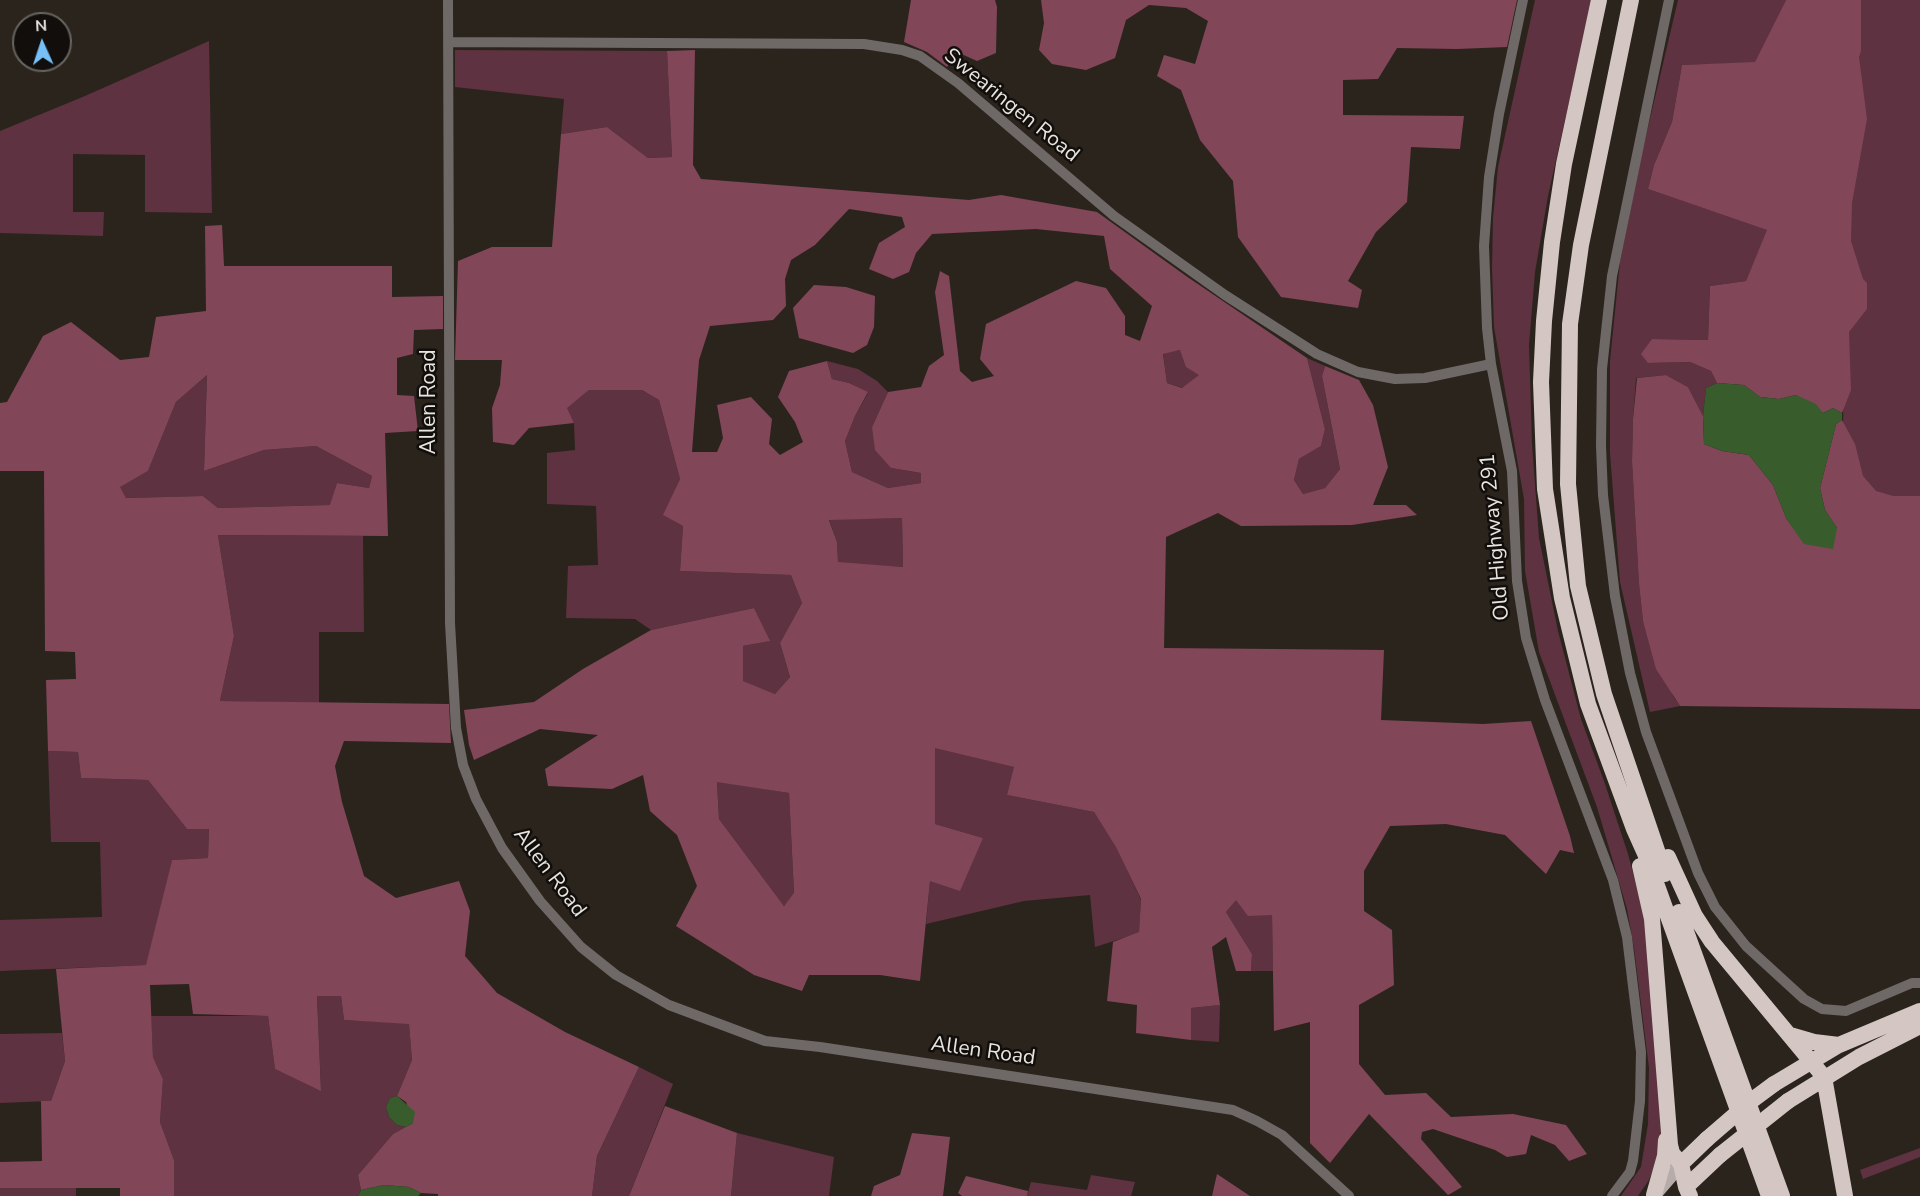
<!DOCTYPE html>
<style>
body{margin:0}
#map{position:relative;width:1920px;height:1196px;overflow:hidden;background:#2b241d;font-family:"Nunito Sans",sans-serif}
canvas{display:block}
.north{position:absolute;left:12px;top:12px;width:60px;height:60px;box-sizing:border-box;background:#110e0b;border:2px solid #676460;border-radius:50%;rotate:357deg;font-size:16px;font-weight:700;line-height:24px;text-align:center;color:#e8e4df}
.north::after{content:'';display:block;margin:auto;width:21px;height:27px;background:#76c0f7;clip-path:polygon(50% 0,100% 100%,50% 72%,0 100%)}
</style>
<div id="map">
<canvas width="1920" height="1196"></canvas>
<div class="north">N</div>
</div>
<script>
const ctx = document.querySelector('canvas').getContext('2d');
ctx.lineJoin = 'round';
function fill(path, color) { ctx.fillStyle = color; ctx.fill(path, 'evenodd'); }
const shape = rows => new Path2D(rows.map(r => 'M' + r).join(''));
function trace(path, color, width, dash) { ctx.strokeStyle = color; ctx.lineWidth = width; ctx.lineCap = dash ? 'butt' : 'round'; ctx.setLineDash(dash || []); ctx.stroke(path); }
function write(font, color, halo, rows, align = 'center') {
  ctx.font = font + ' "Nunito Sans",sans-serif'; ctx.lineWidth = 5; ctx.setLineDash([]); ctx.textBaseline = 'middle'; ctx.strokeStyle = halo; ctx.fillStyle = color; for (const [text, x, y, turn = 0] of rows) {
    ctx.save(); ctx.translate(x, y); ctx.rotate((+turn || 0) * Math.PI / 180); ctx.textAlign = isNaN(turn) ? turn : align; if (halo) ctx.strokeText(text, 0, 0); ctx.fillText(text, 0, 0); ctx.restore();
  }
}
fill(shape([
 [1535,0,1592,0,1548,196,1535,272,1529,345,1532,444,1539,538,1558,631,1581,719,1604,781,1628,854,1645,917,1659,1072,1661,1133,1658,1157,1649,1180,1638,1196,1621,1196,1641,1167,1648,1124,1649,1068,1634,948,1627,909,1597,807,1539,652,1525,571,1524,499,1494,327,1492,268,1493,218,1498,167],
 [1678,0,1786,0,1755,63,1682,65,1672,122,1654,165,1648,189,1768,230,1746,281,1710,286,1708,340,1652,339,1648,363,1690,362,1711,371,1717,383,1706,388,1703,416,1688,387,1666,375,1636,378,1633,419,1632,462,1639,584,1643,621,1673,696,1680,706,1650,712,1620,582,1610,453,1610,361,1620,262,1641,157],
 [1844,0,1920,0,1920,502,1843,504],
 [209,41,212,213,145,212,145,155,73,154,73,212,104,212,103,236,0,233,0,131,85,96],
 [455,50,667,51,672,157,648,158,607,127,561,134,564,99,455,87],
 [1181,350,1200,375,1183,388,1167,383,1163,353],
 [1307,358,1325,366,1322,376,1340,469,1325,488,1303,494,1294,480,1299,459,1321,446,1325,429],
 [827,361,858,369,877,381,888,392,872,427,891,468,921,473,921,483,888,488,852,472,845,441,855,416,868,393,849,383,832,379],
 [207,375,204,471,264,450,316,446,372,476,369,488,337,483,331,505,218,508,203,496,126,498,119,487,148,471,176,402],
 [589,390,642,390,659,400,680,479,664,515,683,526,680,571,791,575,802,603,780,643,790,677,775,694,742,681,743,646,769,641,754,608,651,630,635,619,566,618,568,566,598,565,596,506,547,504,547,453,575,450,574,423,566,408],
 [902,518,903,567,838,563,837,542,829,519],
 [218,535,363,536,364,632,319,632,319,703,220,701,234,636],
 [935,747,1015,767,1007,795,1094,812,1116,846,1141,900,1139,933,1095,947,1090,895,1024,901,926,924,930,880,983,838,935,824],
 [48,751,78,752,81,778,148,780,187,829,209,828,208,858,172,860,147,965,0,971,0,920,102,917,100,842,51,842],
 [717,781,789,793,794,894,784,906,719,819],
 [1236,899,1272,915,1273,971,1251,971,1252,954,1226,912],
 [317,995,341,996,344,1020,409,1023,412,1060,397,1096,390,1098,386,1107,389,1117,397,1125,406,1127,393,1134,358,1175,361,1190,358,1196,174,1196,174,1160,160,1122,163,1079,153,1057,151,1016,268,1016,275,1069,321,1090],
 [1220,1005,1219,1042,1191,1040,1191,1008],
 [62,1033,65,1061,51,1101,0,1103,0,1034],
 [639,1067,673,1084,629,1196,592,1196,597,1156],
 [737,1133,834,1157,829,1196,731,1196],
 [1920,1148,1920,1157,1863,1179,1860,1170],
 [1091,1175,1135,1182,1131,1196,1027,1196,1031,1182,1087,1190],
 [0,1188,76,1188,76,1196,0,1196]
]), '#5e3240');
fill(shape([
 [911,0,995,0,997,7,996,53,977,61,957,52,947,67,927,52,904,42],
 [1041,0,1517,0,1507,47,1457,49,1397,48,1378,79,1343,80,1343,115,1464,116,1460,149,1411,147,1407,202,1376,232,1348,281,1362,290,1358,308,1281,297,1238,237,1233,181,1200,140,1181,90,1157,76,1164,55,1195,64,1208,21,1186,8,1149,5,1126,20,1115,58,1086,70,1052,64,1039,50,1044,23],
 [1786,0,1861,0,1861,51,1859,57,1867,119,1852,203,1851,241,1863,279,1867,283,1867,309,1849,332,1851,390,1842,413,1833,408,1823,413,1796,395,1779,399,1760,397,1744,385,1717,383,1711,371,1690,362,1648,363,1641,354,1652,339,1708,340,1710,286,1746,281,1767,230,1648,189,1654,165,1672,122,1682,65,1755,62],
 [695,50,693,165,701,179,969,200,1001,195,1097,212,1186,276,1307,358,1325,429,1321,446,1299,459,1294,480,1303,494,1325,488,1340,469,1322,376,1325,366,1359,380,1373,405,1388,467,1373,505,1406,505,1417,515,1352,525,1241,526,1218,513,1166,537,1164,648,1384,650,1381,720,1483,724,1531,721,1570,836,1574,853,1560,850,1546,874,1505,835,1446,824,1390,826,1364,871,1364,911,1392,930,1394,985,1359,1005,1359,1064,1385,1095,1426,1093,1451,1117,1513,1114,1566,1125,1587,1154,1569,1161,1555,1145,1531,1135,1526,1154,1507,1157,1495,1150,1433,1129,1422,1132,1421,1139,1462,1187,1448,1195,1369,1114,1330,1163,1310,1143,1310,1022,1274,1031,1272,915,1248,916,1236,900,1226,912,1252,954,1251,971,1236,971,1226,937,1212,947,1220,1005,1191,1008,1191,1040,1136,1033,1137,1005,1107,1001,1113,942,1139,932,1141,899,1116,847,1094,812,1007,795,1014,767,935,748,935,824,983,838,960,891,930,881,920,981,880,975,809,975,802,991,754,975,676,926,697,886,677,835,650,811,643,775,612,789,548,786,545,769,598,735,540,729,474,760,469,745,464,710,534,702,583,669,651,630,754,608,770,641,743,646,743,681,775,694,790,677,780,643,802,603,791,575,680,571,683,526,663,515,680,479,659,400,642,390,589,390,567,408,574,423,529,428,514,445,493,442,492,408,500,385,502,360,455,360,458,261,492,247,552,247,561,134,607,127,648,158,672,157,667,51],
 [849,209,902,217,905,227,879,243,869,269,893,279,909,272,916,253,932,234,1036,229,1104,236,1110,269,1152,306,1140,341,1125,335,1125,316,1106,288,1076,281,986,324,980,359,994,376,972,382,960,371,949,276,940,271,935,292,944,355,929,366,921,387,888,392,872,427,875,450,891,468,921,473,921,483,888,488,852,472,845,441,855,416,868,392,849,383,832,379,827,361,789,371,778,397,795,422,803,442,780,455,769,444,772,419,751,397,717,405,723,438,717,452,692,452,699,360,710,326,773,320,786,306,785,279,791,260,815,245],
 [1180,350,1186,367,1199,375,1182,388,1167,383,1163,354],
 [902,518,903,567,838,562,837,542,829,520],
 [717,782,789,793,794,893,784,906,719,819],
 [222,225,224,266,392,266,392,297,443,296,443,329,414,330,413,354,397,358,397,395,414,396,418,431,385,433,388,536,218,535,234,636,220,701,449,704,451,743,344,741,335,766,342,802,364,876,396,898,459,881,470,911,465,956,497,993,565,1032,639,1067,597,1156,592,1196,438,1196,438,1194,421,1193,409,1187,384,1185,361,1190,358,1175,393,1134,413,1123,406,1102,397,1096,412,1060,409,1024,344,1020,341,996,317,996,321,1091,275,1069,268,1016,193,1014,189,984,150,985,153,1057,163,1079,160,1122,174,1160,174,1196,120,1196,120,1188,0,1188,0,1162,42,1161,41,1101,51,1101,65,1061,56,969,146,965,172,860,208,858,209,829,187,829,148,780,81,778,78,752,48,751,46,680,76,679,75,652,45,651,44,471,0,471,0,403,7,402,43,336,71,322,120,360,149,357,156,317,206,311,205,226],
 [207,375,204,471,264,450,316,446,372,476,369,488,337,483,330,505,218,508,203,496,126,498,120,487,148,471,176,402],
 [814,285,846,287,875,296,874,327,867,345,853,353,799,338,793,308],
 [1666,375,1688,387,1703,416,1704,444,1722,451,1749,455,1773,485,1787,520,1837,528,1825,510,1820,488,1836,424,1842,420,1855,444,1863,476,1876,491,1893,496,1920,496,1920,709,1680,706,1656,669,1643,621,1639,584,1632,462,1633,419,1637,378],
 [665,1106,737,1133,731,1196,629,1196],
 [912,1133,950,1137,943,1196,871,1196,874,1186,900,1175],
 [1217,1174,1250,1196,1212,1196],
 [966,1176,1028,1191,1027,1196,962,1196,958,1193]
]), '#824659');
fill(shape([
 [1717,383,1744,385,1760,397,1779,399,1796,395,1816,404,1823,413,1833,408,1842,413,1842,420,1836,424,1820,488,1825,510,1837,528,1833,549,1804,544,1787,520,1773,485,1749,455,1722,451,1704,444,1703,416,1706,388],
 [397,1096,415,1112,413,1123,406,1127,397,1125,389,1117,386,1107,390,1098],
 [384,1185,409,1187,421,1193,418,1196,358,1196,361,1190]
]), '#385c2c');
trace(shape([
 [448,0,450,623,456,728,463,765,476,799,502,848,540,901,581,947,616,975,669,1005,765,1041,820,1047,1233,1110,1257,1121,1282,1135,1349,1196],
 [1523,0,1499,114,1489,177,1484,246,1487,328,1491,364,1512,471,1517,581,1526,638,1545,700,1613,880,1627,937,1641,1052,1640,1101,1633,1161,1630,1172,1612,1196],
 [1669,0,1612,276,1602,369,1601,446,1603,495,1615,596,1630,673,1646,732,1698,873,1715,907,1746,946,1804,999,1822,1009,1846,1011,1912,983,1920,983],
 [448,42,864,44,902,50,920,56,958,83,1114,216,1225,295,1317,354,1358,372,1395,379,1425,378,1491,364]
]), '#6e6967', 10);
trace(shape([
 [1655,1194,1681,1164]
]), '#b7aca9', 14);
trace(shape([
 [1599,0,1564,164,1552,242,1544,321,1541,382,1545,489,1562,598,1588,704,1634,829,1647,858,1769,1196],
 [1631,0,1581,245,1570,324,1568,484,1578,586,1604,694,1665,874],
 [1668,857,1695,916,1712,942,1824,1077,1845,1196],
 [1640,866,1652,919,1670,1145,1672,1153,1681,1164,1686,1187,1690,1196],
 [1679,912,1782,1196],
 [1790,1035,1814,1042,1839,1045],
 [1774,1084,1839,1045,1920,1011],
 [1788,1101,1859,1057,1920,1026],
 [1681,1164,1707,1139],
 [1686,1187,1720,1155],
 [1654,1195,1665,1156,1666,1140]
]), '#d4c7c3', 16);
trace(shape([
 [1707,1139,1751,1101,1774,1084],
 [1720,1155,1788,1101]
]), '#d4c7c3', 16);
write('21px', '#e8e4df', '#110e0b', [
 ["Swearingen Road",1011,106,39],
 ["Allen Road",430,402,-90],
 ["Old Highway 291",1496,537,-95],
 ["Allen Road",549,873,53],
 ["Allen Road",983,1052,8]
]);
</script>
